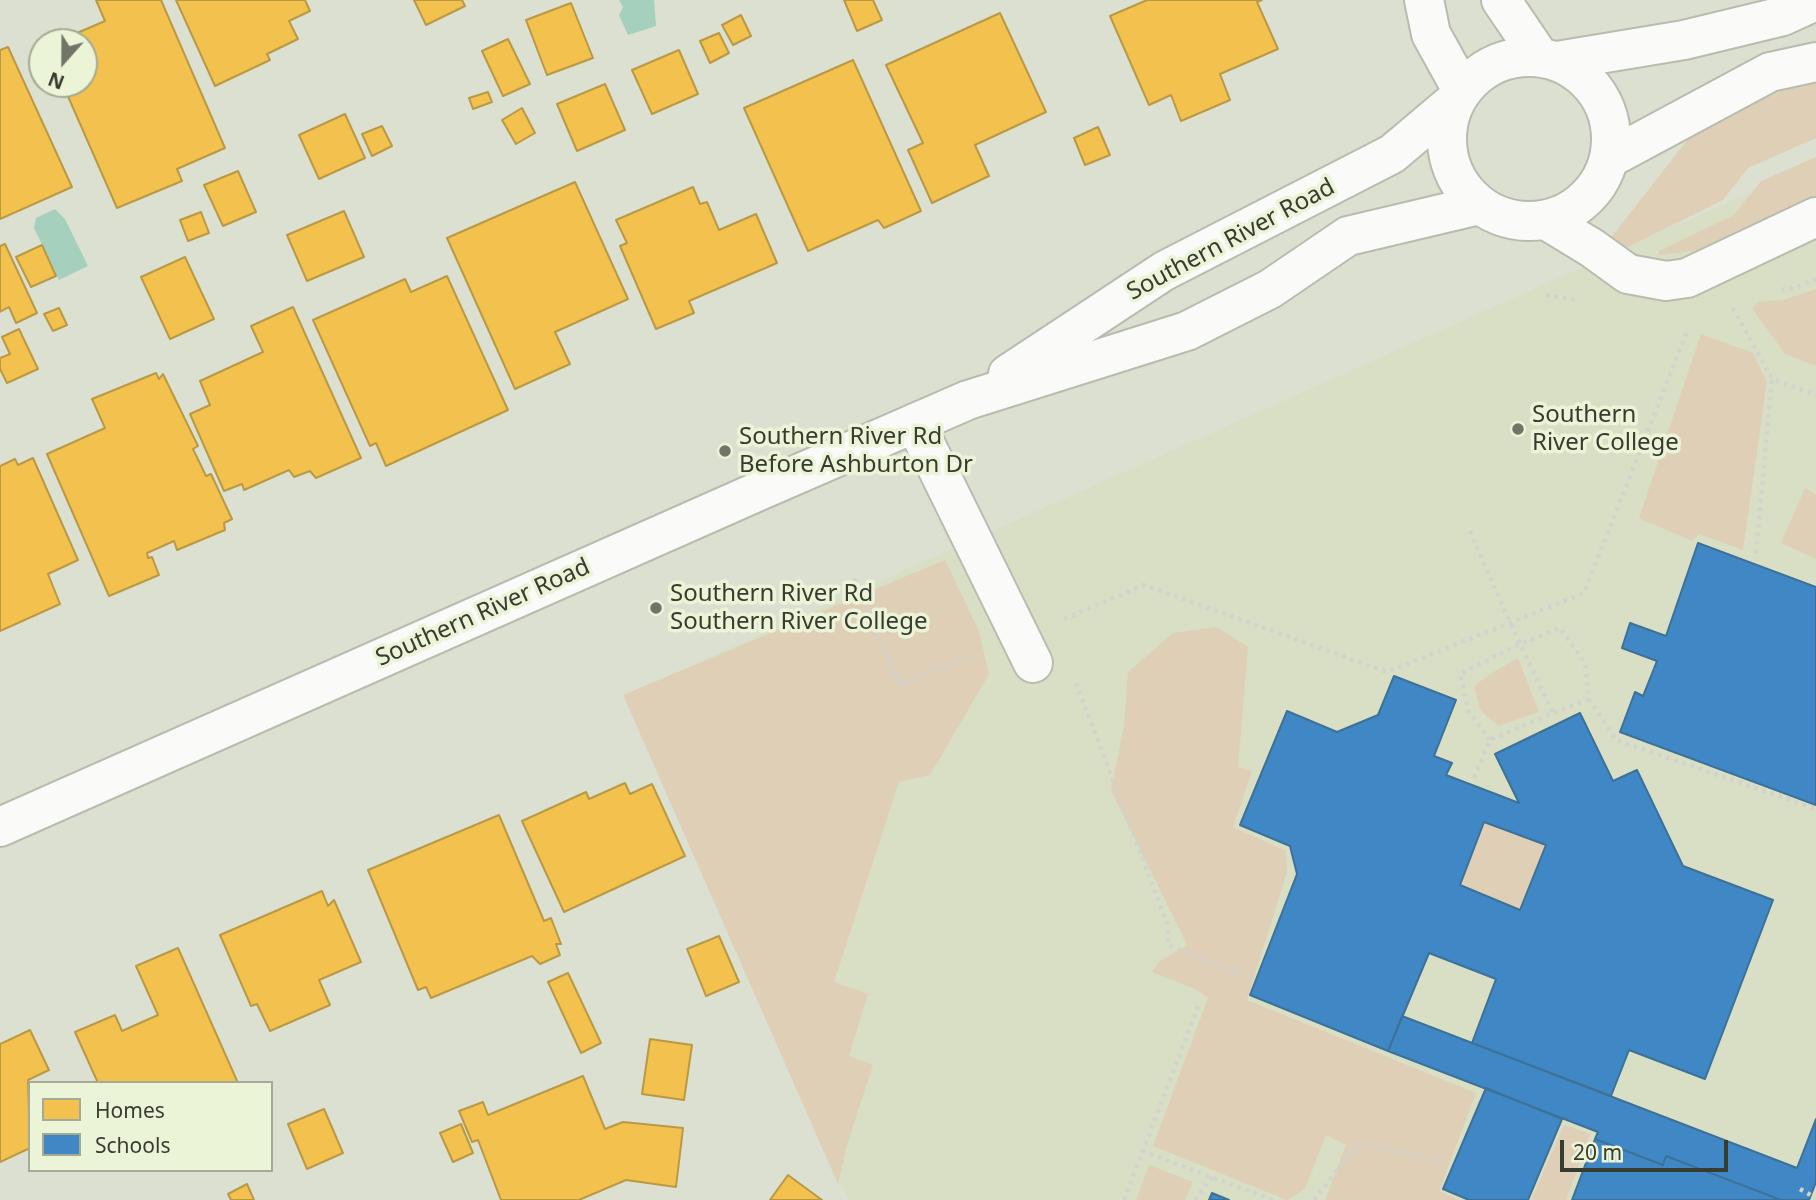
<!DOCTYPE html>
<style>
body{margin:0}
#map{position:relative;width:1816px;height:1200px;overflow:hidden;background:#dce0d1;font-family:"Noto Sans",sans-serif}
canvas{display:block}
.legend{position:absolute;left:28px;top:1081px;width:245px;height:91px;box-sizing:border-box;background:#ecf4d8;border:2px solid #a4aa95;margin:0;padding:9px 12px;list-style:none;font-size:21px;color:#383b30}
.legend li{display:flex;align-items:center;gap:14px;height:35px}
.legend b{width:35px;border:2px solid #a4aa95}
.north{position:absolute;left:28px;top:28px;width:70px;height:70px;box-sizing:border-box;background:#ecf4d8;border:2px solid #a4aa95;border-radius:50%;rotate:201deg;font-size:19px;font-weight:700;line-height:28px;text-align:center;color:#383b30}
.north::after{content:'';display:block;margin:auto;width:24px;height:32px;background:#717568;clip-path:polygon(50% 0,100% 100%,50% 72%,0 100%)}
.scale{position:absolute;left:1560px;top:1140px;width:168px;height:32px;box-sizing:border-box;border:4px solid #383b30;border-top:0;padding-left:9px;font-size:21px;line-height:24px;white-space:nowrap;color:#383b30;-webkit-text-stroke:5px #ecf4d8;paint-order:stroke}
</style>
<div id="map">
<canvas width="1816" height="1200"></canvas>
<ul class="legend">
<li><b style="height:19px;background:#f2c14e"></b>Homes</li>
<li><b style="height:19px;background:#3f88c5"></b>Schools</li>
</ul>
<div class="north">N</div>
<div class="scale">20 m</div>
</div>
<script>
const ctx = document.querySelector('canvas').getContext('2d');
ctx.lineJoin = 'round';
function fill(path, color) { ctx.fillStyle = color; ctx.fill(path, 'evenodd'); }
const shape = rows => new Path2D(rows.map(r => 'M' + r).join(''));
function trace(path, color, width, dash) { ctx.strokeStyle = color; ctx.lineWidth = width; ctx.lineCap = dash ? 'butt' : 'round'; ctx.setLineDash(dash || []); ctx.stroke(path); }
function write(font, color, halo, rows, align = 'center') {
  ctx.font = font + ' "Noto Sans",sans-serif'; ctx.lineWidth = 7; ctx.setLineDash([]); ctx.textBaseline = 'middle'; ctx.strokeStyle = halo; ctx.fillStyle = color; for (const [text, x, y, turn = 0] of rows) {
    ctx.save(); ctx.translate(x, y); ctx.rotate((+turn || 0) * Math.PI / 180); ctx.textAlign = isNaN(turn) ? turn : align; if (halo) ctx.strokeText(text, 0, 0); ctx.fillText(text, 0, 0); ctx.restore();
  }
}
fill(shape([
 [1816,163,1816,1200,849,1200,625,695]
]), '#d8dfc5');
fill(shape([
 [1816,83,1816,138,1748,168,1723,200,1624,249,1609,240,1692,134,1731,108,1793,87],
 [1816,157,1816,197,1694,251,1659,255,1659,251,1734,215,1761,181],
 [1816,289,1816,366,1785,354,1752,308,1758,302,1783,300],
 [1701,334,1753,353,1767,382,1743,550,1699,534,1692,541,1639,518],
 [1805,488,1816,495,1816,559,1781,543],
 [945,560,979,631,989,674,930,775,899,782,834,982,868,994,849,1056,873,1065,848,1142,838,1184,623,695],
 [1217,627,1248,647,1238,767,1252,771,1233,827,1286,851,1287,872,1247,1000,1476,1093,1439,1191,1460,1200,1325,1200,1346,1145,1326,1135,1305,1189,1287,1200,1153,1146,1208,998,1195,989,1152,972,1160,961,1187,945,1111,790,1124,726,1128,672,1173,633],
 [1518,658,1539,712,1498,726,1480,710,1474,686,1495,671],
 [1484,822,1546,845,1520,910,1460,885],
 [1564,1125,1590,1134,1566,1200,1531,1200],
 [1149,1165,1193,1182,1185,1200,1136,1200]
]), '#dfcfb7');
fill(shape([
 [619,0,654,0,656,26,628,35,619,15,623,7],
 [55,209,65,219,88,266,59,280,34,228,36,218]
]), '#a4d0bd');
const homes = shape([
 [96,0,161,0,225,148,177,169,182,181,117,208,63,85,53,89,51,84,84,84,84,42,56,42,105,21,96,0],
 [176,0,305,0,310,11,289,21,298,39,267,54,270,60,215,86,176,0],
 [414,0,462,0,465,6,426,25,414,0],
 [844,0,873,0,882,20,857,31,844,0],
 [1147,0,1262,0,1257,2,1278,49,1220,74,1230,100,1181,121,1171,95,1149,105,1110,16,1147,0],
 [571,3,593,58,547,75,526,20,571,3],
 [1000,13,1046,112,975,145,989,176,932,203,908,150,923,143,886,65,1000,13],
 [741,15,751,36,733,45,722,25,741,15],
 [719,33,729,53,710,63,700,41,719,33],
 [508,39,530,84,503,96,482,51,508,39],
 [8,47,72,187,0,219,0,50,8,47],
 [42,48,42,64,36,51,42,48],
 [679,50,698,94,652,114,632,70,679,50],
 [853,60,921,211,884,228,878,220,808,251,744,108,853,60],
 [605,84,625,130,577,151,557,104,605,84],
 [488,92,492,102,473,109,469,98,488,92],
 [522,108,535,133,516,144,502,120,522,108],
 [345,114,365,158,319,179,299,135,345,114],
 [382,126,392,146,372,156,362,134,382,126],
 [1098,127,1110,155,1085,165,1074,138,1098,127],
 [238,171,256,212,223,226,204,185,238,171],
 [575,182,628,299,555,332,570,364,515,389,447,238,575,182],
 [693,187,700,204,707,202,719,230,756,214,777,263,689,301,694,313,656,329,620,246,627,243,616,220,693,187],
 [344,211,364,257,307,281,287,235,344,211],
 [201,212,209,233,188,241,180,220,201,212],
 [5,244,37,313,16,323,9,307,0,312,0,246,5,244],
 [42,245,56,276,31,287,16,257,42,245],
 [185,257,214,319,170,339,141,277,185,257],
 [447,276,508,410,386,466,376,443,370,446,313,320,405,279,411,292,447,276],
 [293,307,361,458,316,478,310,471,294,477,289,470,244,490,242,484,224,491,190,414,210,405,200,381,263,352,251,326,293,307],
 [59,308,67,325,53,331,44,314,59,308],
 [19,329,38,369,7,383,0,369,0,358,10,354,2,337,19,329],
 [156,373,159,379,163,374,198,446,193,449,206,476,211,474,232,519,224,523,225,530,177,550,174,541,147,553,148,558,152,557,159,575,109,596,47,454,105,428,92,399,156,373],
 [33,458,78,560,48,574,60,604,0,631,0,466,15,459,18,465,33,458],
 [625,783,630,794,652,784,685,856,564,912,522,821,586,792,589,799,625,783],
 [499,815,544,921,551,918,561,944,556,944,560,955,540,964,532,956,431,998,426,987,418,990,368,870,499,815],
 [322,891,328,906,334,900,361,962,319,980,330,1005,270,1031,257,1004,251,1006,220,935,322,891],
 [719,936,739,982,706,996,687,949,719,936],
 [178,948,238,1083,98,1083,75,1032,115,1015,122,1031,158,1015,136,966,178,948],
 [568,973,601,1043,581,1053,548,982,568,973],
 [30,1030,49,1070,28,1080,30,1148,0,1162,0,1044,30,1030],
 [650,1039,692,1045,684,1100,642,1094,650,1039],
 [583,1076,605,1129,623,1122,683,1128,676,1187,626,1180,579,1200,501,1200,478,1140,472,1142,459,1111,483,1102,488,1115,583,1076],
 [324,1109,343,1153,307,1169,288,1124,324,1109],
 [461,1124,473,1153,453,1162,440,1133,461,1124],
 [788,1175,822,1200,770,1200,788,1175],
 [247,1184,254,1200,231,1200,228,1194,247,1184]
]);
fill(homes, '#f2c14e');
trace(homes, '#ba9945', 2);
const schools = shape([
 [1698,543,1816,587,1816,805,1620,732,1635,692,1643,696,1657,661,1622,648,1630,623,1666,636,1698,543],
 [1394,676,1456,700,1434,756,1452,763,1446,775,1519,803,1495,754,1580,713,1613,781,1637,770,1683,866,1773,900,1705,1079,1629,1050,1611,1096,1472,1043,1496,979,1429,953,1388,1051,1250,995,1297,874,1290,846,1240,825,1287,711,1337,732,1378,715,1394,676],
 [1484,822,1546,845,1520,910,1460,885,1484,822],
 [1402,1016,1797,1168,1816,1119,1816,1182,1809,1200,1781,1200,1666,1156,1663,1165,1595,1139,1598,1132,1388,1051,1402,1016],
 [1486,1088,1562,1119,1528,1200,1469,1200,1443,1189,1486,1088],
 [1595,1139,1663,1165,1666,1156,1781,1200,1572,1200,1595,1139],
 [1212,1193,1229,1200,1209,1200,1212,1193]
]);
fill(schools, '#3f88c5');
trace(schools, '#3d7198', 2);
const minor = shape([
 [1546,220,1592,248,1628,274,1666,281,1687,278,1816,217],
 [915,423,1033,663]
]);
const major = shape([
 [1424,0,1431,34,1462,90],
 [1501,0,1539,56],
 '1447 139a82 82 0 1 1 164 0a82 82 0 1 1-164 0Z',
 [1557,61,1684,40,1783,16,1816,1],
 [1610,158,1770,72,1816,62],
 [1008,374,1164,271,1392,154,1456,100],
 [0,827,759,491,968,400,1187,331,1270,289,1348,236,1479,205]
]);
trace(minor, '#b8bcaf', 42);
trace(major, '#b8bcaf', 42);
trace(shape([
 [1781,290,1795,288,1816,279],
 [1546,295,1577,300],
 [1733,308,1772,379,1816,395],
 [1470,531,1510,623,1553,713,1490,740,1474,778],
 [1756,553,1772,379],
 [854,579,900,685,974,654],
 [1064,619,1144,585,1387,672,1584,593,1688,329],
 [1076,683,1168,926,1168,945,1250,979],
 [1589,699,1616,740,1816,809],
 [1490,740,1469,712,1460,674,1520,644,1560,628,1585,663,1589,699,1553,713],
 [1142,1151,1273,1200],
 [1800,1189,1816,1198],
 [1124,1200,1199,1004],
 [1195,1200,1212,1177],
 [1314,1200,1359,1142,1445,1162]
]), '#d2d2ce', 4.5, [3.5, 5]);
trace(minor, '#fafaf8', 38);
trace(major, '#fafaf8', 38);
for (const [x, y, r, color] of [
 [1518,429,7,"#717568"],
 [725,451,7,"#717568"],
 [656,608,7,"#717568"]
]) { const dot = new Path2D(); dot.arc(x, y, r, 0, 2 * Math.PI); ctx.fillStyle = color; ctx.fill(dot); trace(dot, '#ecf4d8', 2.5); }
write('24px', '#383b30', '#ecf4d8', [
 ["Southern River Road",1231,240,-28],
 ["Southern River Road",483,613,-24]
]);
write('24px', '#383b30', '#ecf4d8', [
 ["Southern",1532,415],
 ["River College",1532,443],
 ["Southern River Rd",739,437],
 ["Before Ashburton Dr",739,465],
 ["Southern River Rd",670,594],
 ["Southern River College",670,622]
], 'left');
</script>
